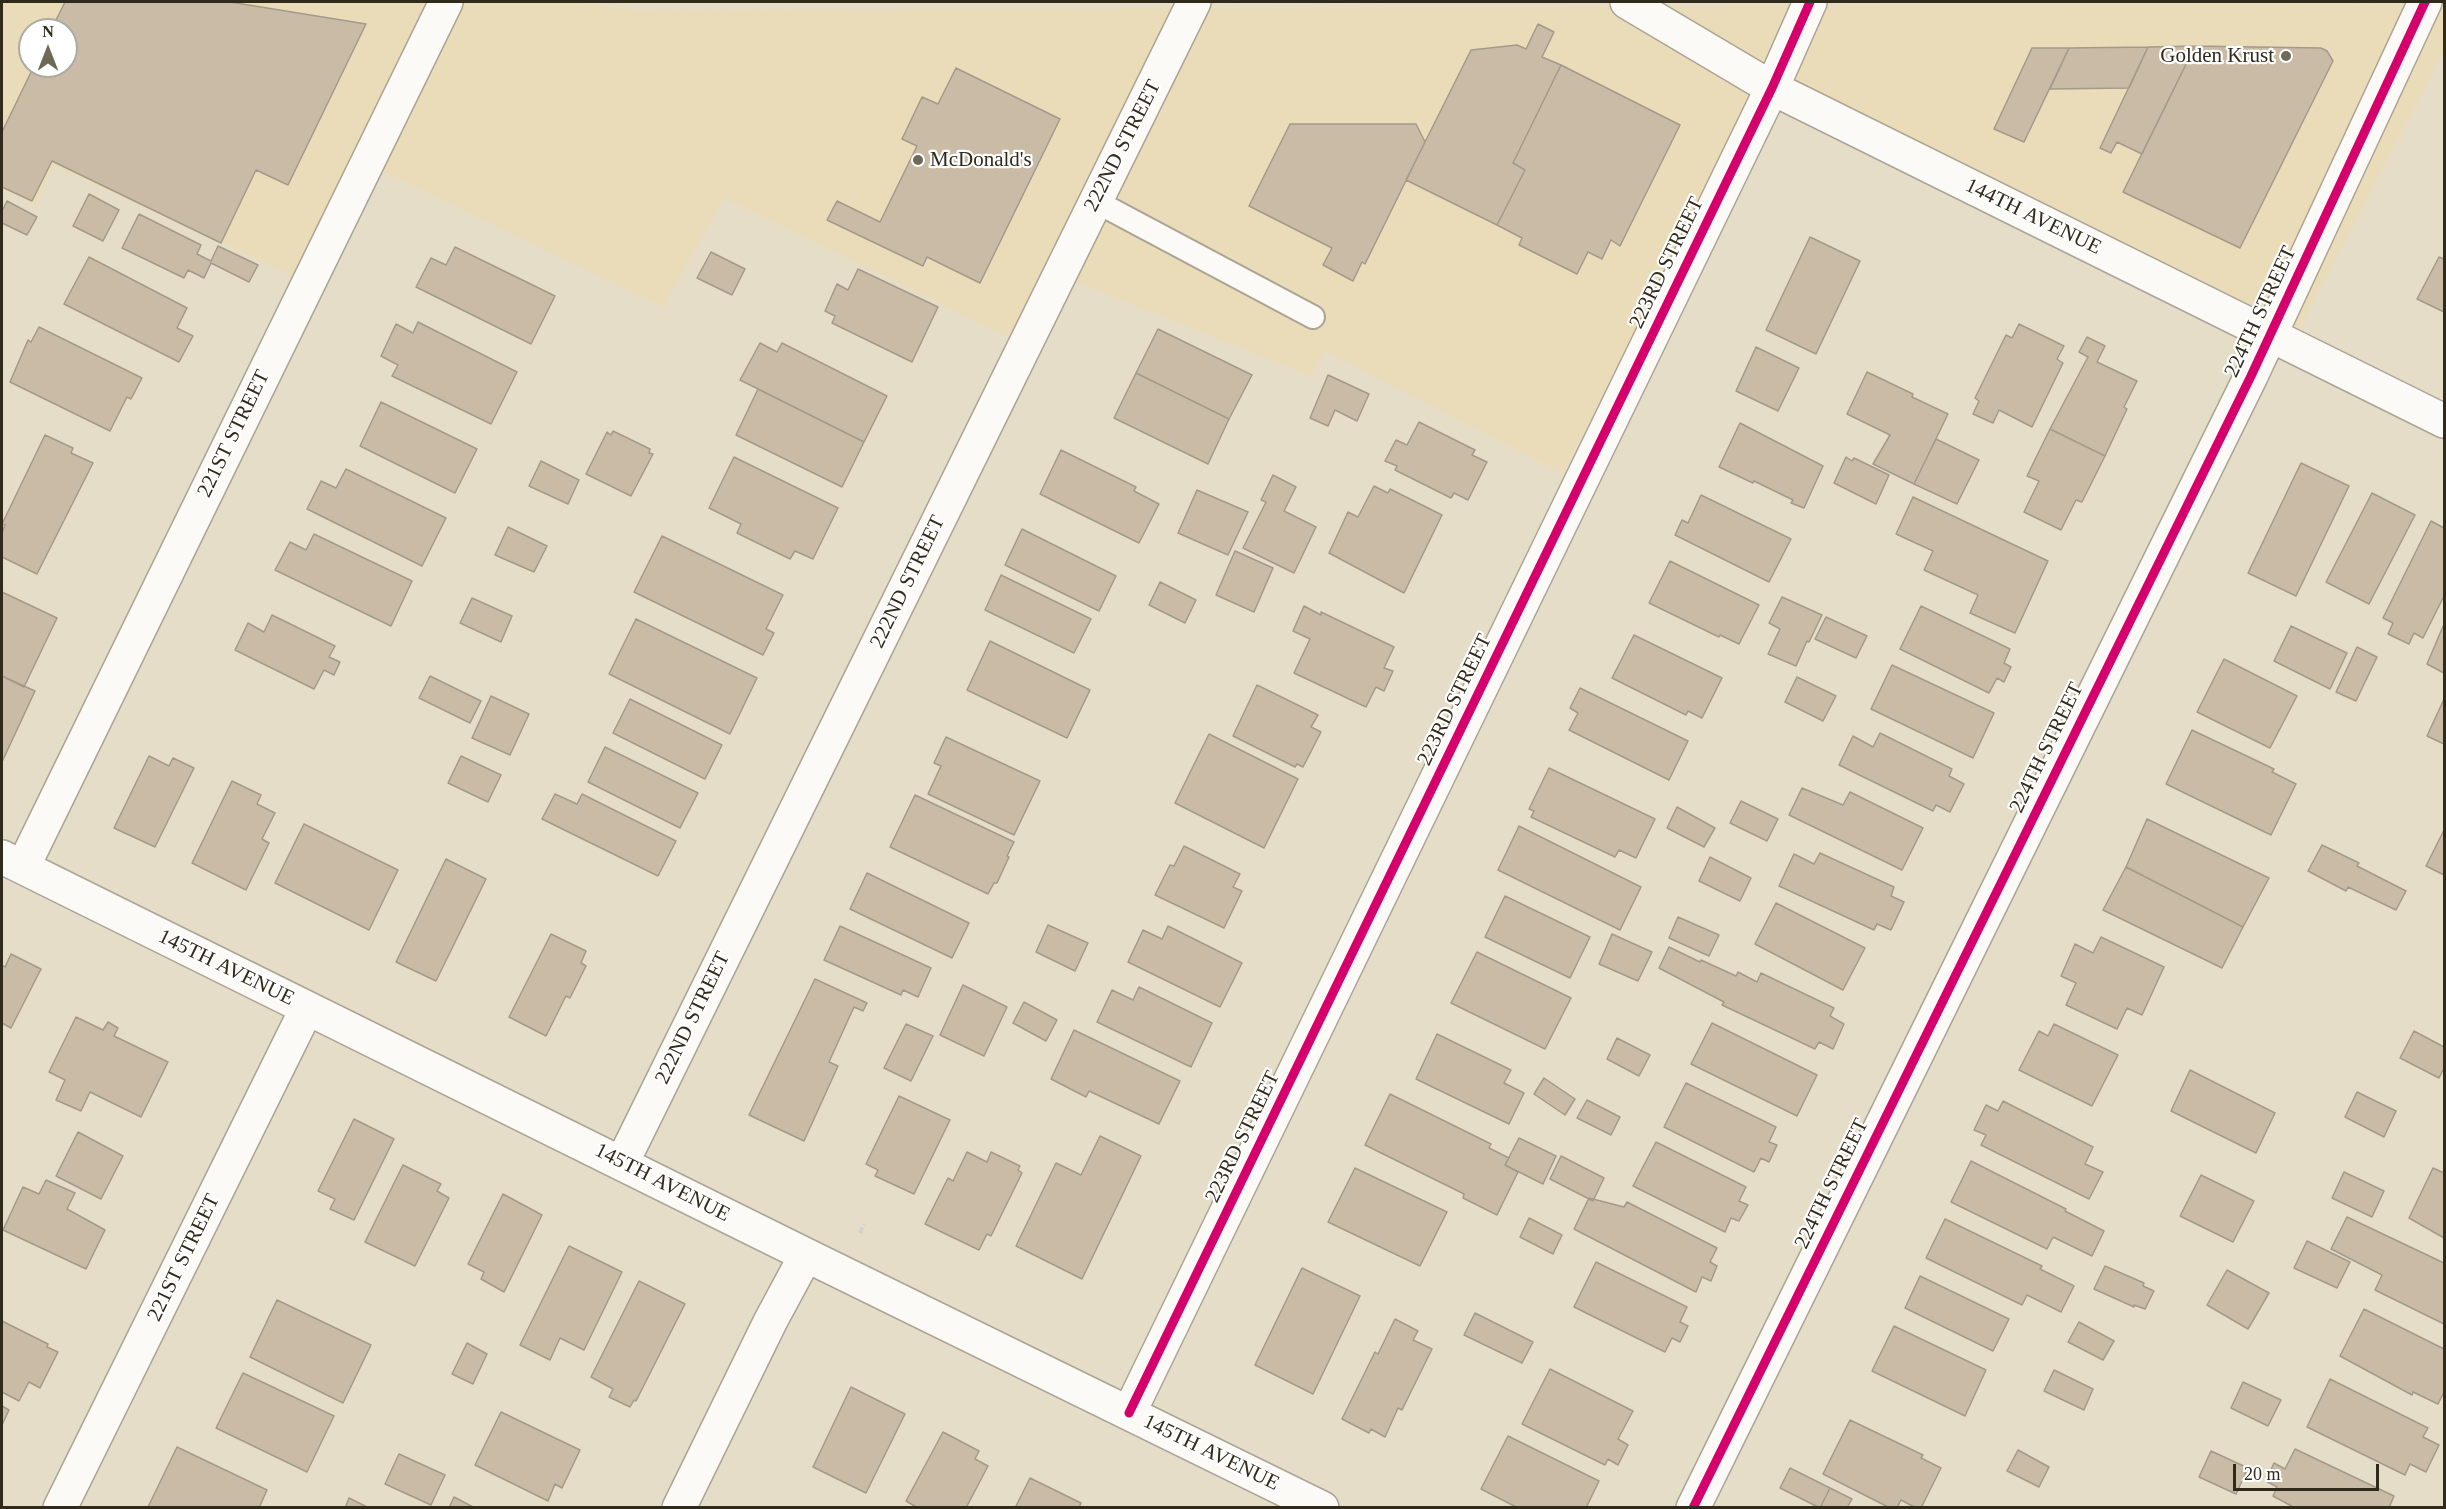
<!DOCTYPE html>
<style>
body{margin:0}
#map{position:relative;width:2446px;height:1509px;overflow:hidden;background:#e6ddc8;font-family:"Times New Roman",serif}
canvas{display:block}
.frame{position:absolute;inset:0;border:3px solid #302a1a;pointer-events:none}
.north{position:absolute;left:18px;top:18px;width:60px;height:60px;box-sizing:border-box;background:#fff;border:2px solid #acaaa3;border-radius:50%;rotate:0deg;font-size:16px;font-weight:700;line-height:24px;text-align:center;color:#302a1a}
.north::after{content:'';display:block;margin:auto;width:21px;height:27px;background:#706957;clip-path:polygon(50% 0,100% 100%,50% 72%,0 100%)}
.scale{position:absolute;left:2233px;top:1464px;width:146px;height:27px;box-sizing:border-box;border:3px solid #302a1a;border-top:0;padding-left:8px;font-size:18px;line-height:21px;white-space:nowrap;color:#302a1a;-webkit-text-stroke:4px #fff;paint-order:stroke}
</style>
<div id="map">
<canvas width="2446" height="1509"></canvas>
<div class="frame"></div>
<div class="north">N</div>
<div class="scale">20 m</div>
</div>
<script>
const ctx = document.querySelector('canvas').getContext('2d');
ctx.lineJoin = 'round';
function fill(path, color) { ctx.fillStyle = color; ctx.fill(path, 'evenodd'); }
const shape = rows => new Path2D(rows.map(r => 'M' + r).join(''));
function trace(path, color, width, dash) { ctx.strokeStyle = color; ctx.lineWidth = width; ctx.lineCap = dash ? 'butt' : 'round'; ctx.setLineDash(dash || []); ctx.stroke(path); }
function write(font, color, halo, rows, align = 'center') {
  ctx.font = font + ' "Times New Roman",serif'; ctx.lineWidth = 4.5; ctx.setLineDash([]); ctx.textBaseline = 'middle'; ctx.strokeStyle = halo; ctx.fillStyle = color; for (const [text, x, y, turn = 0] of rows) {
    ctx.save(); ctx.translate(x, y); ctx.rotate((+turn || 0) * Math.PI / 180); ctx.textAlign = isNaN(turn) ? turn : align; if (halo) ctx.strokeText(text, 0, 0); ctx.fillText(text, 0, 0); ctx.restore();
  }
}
fill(shape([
 [2,2,574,2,634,10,2444,3,2444,51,2295,337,1765,71,1563,474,1325,351,1311,376,1044,269,1012,339,724,198,663,307,363,162,306,282,54,166,36,205,2,189],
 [30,30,66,30,66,66,30,66]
]), '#ebdcb9');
const building = shape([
 [65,2,230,2,366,24,288,185,256,170,221,243,52,161,32,201,2,187,2,132,34,66,66,66,66,30,51,30,65,2],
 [1538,24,1554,32,1542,57,1561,65,1513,163,1525,170,1497,225,1406,180,1471,50,1517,45,1526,49,1538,24],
 [2195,46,2142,154,2117,142,2111,153,2100,148,2148,47,2195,46],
 [2195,46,2321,48,2327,51,2333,61,2240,248,2123,192,2195,46],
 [2148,47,2129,88,2050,89,2069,48,2148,47],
 [2032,48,2069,48,2024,142,1994,129,2032,48],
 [1561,65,1680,125,1620,246,1611,240,1602,259,1588,252,1577,274,1519,245,1522,238,1497,225,1525,170,1513,163,1561,65],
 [956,68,1060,119,980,283,927,257,923,266,827,220,837,201,880,222,917,146,902,139,922,97,938,104,956,68],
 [1290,124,1416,124,1425,142,1365,264,1362,262,1353,281,1323,265,1332,248,1249,206,1290,124],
 [89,194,119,210,103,241,73,226,89,194],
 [7,201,37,217,27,235,2,223,2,211,7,201],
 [139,214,201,245,197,254,211,261,218,246,258,265,249,282,211,263,204,278,188,270,184,278,122,248,139,214],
 [1810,237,1860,261,1816,354,1766,330,1810,237],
 [455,247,555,296,531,344,416,287,431,258,446,265,455,247],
 [711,252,745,269,732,295,697,278,711,252],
 [89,257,187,308,177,328,193,336,179,362,64,304,89,257],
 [2439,257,2444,259,2444,312,2417,299,2439,257],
 [858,269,938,307,912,362,832,323,835,316,825,311,837,284,848,290,858,269],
 [418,322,517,372,491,424,392,376,398,365,381,356,396,324,413,333,418,322],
 [2019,324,2064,346,2057,359,2063,363,2032,427,1999,410,1993,423,1973,414,1979,401,1975,398,2006,335,2012,338,2019,324],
 [39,327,142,378,131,399,127,397,110,431,10,382,28,340,31,342,39,327],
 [1158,329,1252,375,1229,419,1136,373,1158,329],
 [2087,337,2105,346,2097,362,2137,381,2124,407,2127,409,2105,456,2050,429,2088,357,2079,352,2087,337],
 [760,343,777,352,782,343,887,396,864,442,740,380,760,343],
 [1756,347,1799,368,1778,411,1736,391,1756,347],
 [1867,372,1913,394,1912,397,1948,414,1914,484,1873,464,1890,435,1847,414,1867,372],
 [1136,373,1229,419,1208,464,1114,418,1136,373],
 [1328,375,1369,394,1357,421,1335,410,1328,426,1310,418,1328,375],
 [758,389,864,442,842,487,736,435,758,389],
 [381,402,477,449,455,493,360,446,381,402],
 [1419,422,1475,450,1472,455,1487,462,1468,500,1454,493,1451,498,1395,470,1397,466,1385,461,1396,440,1407,445,1419,422],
 [1740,423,1823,466,1804,508,1791,503,1793,500,1754,481,1753,483,1719,467,1740,423],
 [2050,429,2105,456,2082,502,2076,500,2061,530,2024,512,2039,481,2027,476,2050,429],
 [613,431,650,449,649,453,653,454,631,496,586,474,607,432,611,435,613,431],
 [45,435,73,448,71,453,93,463,37,574,2,557,2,533,5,525,2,524,45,435],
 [1936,439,1979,460,1957,504,1914,484,1936,439],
 [1061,450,1136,487,1134,491,1159,504,1139,543,1040,494,1061,450],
 [734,457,838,508,813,559,795,551,790,559,737,533,741,524,709,508,734,457],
 [1846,457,1852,461,1854,458,1889,475,1876,504,1834,483,1846,457],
 [541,461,579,480,568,504,529,486,541,461],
 [2301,463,2349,486,2296,596,2248,573,2301,463],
 [346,469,446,518,422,566,307,509,321,481,336,488,346,469],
 [1273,475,1296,487,1284,511,1316,527,1294,573,1243,548,1266,502,1261,500,1273,475],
 [1374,486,1388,493,1390,489,1442,515,1404,593,1329,553,1348,512,1358,517,1374,486],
 [1197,490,1248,512,1228,555,1178,533,1197,490],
 [2372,493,2415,515,2369,604,2326,582,2372,493],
 [1701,495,1791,539,1769,582,1675,535,1682,520,1688,523,1701,495],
 [1913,497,2048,561,2015,633,1970,613,1978,595,1924,570,1933,551,1896,534,1913,497],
 [2431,521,2444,528,2444,596,2423,638,2414,633,2409,644,2388,634,2393,623,2383,618,2431,521],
 [508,527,547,546,534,572,495,555,508,527],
 [1022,529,1116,576,1099,611,1005,565,1022,529],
 [314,534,412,581,391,626,275,570,290,542,306,550,314,534],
 [662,536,783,595,766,629,774,633,763,655,634,592,662,536],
 [1235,551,1273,568,1254,612,1216,595,1235,551],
 [1670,561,1759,605,1739,644,1720,635,1719,637,1649,603,1670,561],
 [1001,575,1091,619,1074,653,985,610,1001,575],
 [1160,582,1196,600,1185,623,1149,605,1160,582],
 [2,592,57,618,24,687,2,676,2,592],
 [1782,597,1822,615,1809,642,1807,641,1796,666,1768,654,1780,629,1769,623,1782,597],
 [472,598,512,616,501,642,460,623,472,598],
 [1304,606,1321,615,1321,612,1394,647,1384,668,1393,671,1384,691,1376,687,1366,707,1294,673,1310,639,1293,631,1304,606],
 [1921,606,2010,649,2004,663,2011,667,2004,682,1997,678,1989,693,1900,649,1921,606],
 [272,615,335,646,329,657,340,662,334,675,324,670,314,689,235,650,248,623,264,632,272,615],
 [1826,617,1867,636,1856,658,1815,639,1826,617],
 [636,619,757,678,730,734,609,674,636,619],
 [2444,624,2444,673,2427,664,2444,624],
 [2291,626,2347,653,2330,689,2274,661,2291,626],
 [1634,635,1722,678,1702,718,1688,711,1686,715,1612,678,1634,635],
 [990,641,1090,690,1067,738,967,690,990,641],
 [2357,647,2377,657,2356,701,2336,692,2357,647],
 [2224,659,2297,696,2270,748,2197,712,2224,659],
 [1892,665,1994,713,1973,758,1871,709,1892,665],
 [2,676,35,691,2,762,2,676],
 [430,676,481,701,470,723,419,698,430,676],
 [1797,677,1836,696,1823,721,1785,702,1797,677],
 [1257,685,1318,715,1311,727,1321,732,1303,767,1297,764,1295,767,1233,736,1257,685],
 [1580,688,1688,741,1669,780,1569,730,1578,713,1570,708,1580,688],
 [491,696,529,714,510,755,472,738,491,696],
 [630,699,722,745,705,779,613,733,630,699],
 [2444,699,2444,744,2427,736,2444,699],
 [2192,730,2274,769,2272,772,2296,784,2271,835,2166,784,2192,730],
 [1880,733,1952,769,1949,776,1964,784,1950,812,1936,805,1933,811,1839,765,1853,736,1873,747,1880,733],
 [1209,734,1298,779,1264,848,1175,803,1209,734],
 [946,737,1040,781,1014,835,928,794,941,766,934,763,946,737],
 [605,747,698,793,680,828,588,782,605,747],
 [149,756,169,766,173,758,194,768,155,847,114,828,149,756],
 [461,756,501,775,488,802,448,783,461,756],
 [1549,768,1655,819,1636,858,1619,850,1615,857,1531,817,1534,811,1529,809,1549,768],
 [232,781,261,795,257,804,275,813,262,839,269,843,246,890,192,863,232,781],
 [1802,788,1843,805,1850,792,1923,828,1902,870,1789,815,1802,788],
 [555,794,577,804,582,794,676,841,658,876,542,819,555,794],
 [915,795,1014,842,1007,856,1009,857,997,883,994,883,988,894,890,847,915,795],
 [1741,801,1778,819,1767,841,1730,823,1741,801],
 [1677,807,1715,828,1704,847,1667,828,1677,807],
 [2147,819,2269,878,2243,927,2126,867,2147,819],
 [304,824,398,870,369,930,275,883,304,824],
 [1519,826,1641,887,1620,930,1498,870,1519,826],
 [2444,830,2444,875,2426,866,2444,830],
 [2322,845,2359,863,2357,866,2406,891,2396,910,2348,887,2346,891,2308,871,2322,845],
 [1184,846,1240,874,1233,887,1242,891,1224,928,1155,895,1170,865,1174,866,1184,846],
 [1820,853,1894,887,1891,896,1904,902,1891,930,1877,924,1874,930,1779,886,1794,854,1814,864,1820,853],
 [1710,857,1751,878,1740,901,1699,881,1710,857],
 [446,859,486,879,436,981,396,962,446,859],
 [2126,867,2243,927,2222,968,2103,910,2126,867],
 [867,873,969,923,952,958,850,909,867,873],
 [1505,896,1590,937,1570,978,1485,937,1505,896],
 [1776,903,1865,948,1843,990,1755,944,1776,903],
 [1678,917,1719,935,1709,956,1669,938,1678,917],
 [1048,925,1088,943,1075,971,1036,952,1048,925],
 [840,926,931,968,918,997,903,990,901,995,824,960,840,926],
 [1168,926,1242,963,1220,1007,1128,962,1143,930,1162,939,1168,926],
 [551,934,586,951,581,963,586,966,570,998,566,996,546,1036,509,1017,551,934],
 [1612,934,1652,952,1638,981,1599,964,1612,934],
 [2101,937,2164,967,2142,1015,2127,1008,2117,1029,2066,1005,2076,983,2061,976,2075,944,2093,953,2101,937],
 [1669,947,1700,962,1701,960,1736,976,1738,972,1757,982,1761,973,1834,1008,1830,1016,1844,1024,1833,1049,1819,1042,1815,1049,1722,1005,1724,1002,1659,968,1669,947],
 [1477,952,1571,998,1545,1049,1451,1003,1477,952],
 [11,954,41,969,11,1028,2,1023,2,965,5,967,11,954],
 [815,979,867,1003,863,1011,854,1007,829,1062,838,1066,804,1141,749,1115,815,979],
 [963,985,1007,1007,984,1056,940,1035,963,985],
 [1139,987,1212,1023,1191,1067,1097,1022,1112,990,1133,1000,1139,987],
 [1024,1002,1057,1020,1046,1041,1013,1023,1024,1002],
 [76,1017,103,1030,108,1022,118,1028,114,1036,168,1062,141,1117,90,1092,81,1111,56,1100,65,1080,49,1072,76,1017],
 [1712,1023,1817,1075,1797,1116,1691,1064,1712,1023],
 [906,1024,933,1036,911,1081,884,1068,906,1024],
 [2054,1024,2118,1055,2092,1106,2019,1070,2039,1031,2048,1036,2054,1024],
 [1074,1030,1180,1081,1159,1124,1089,1091,1086,1097,1051,1079,1074,1030],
 [2414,1031,2444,1047,2444,1068,2439,1078,2400,1058,2414,1031],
 [1437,1034,1511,1070,1504,1083,1524,1093,1509,1124,1416,1079,1437,1034],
 [1617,1038,1650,1055,1639,1076,1607,1059,1617,1038],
 [2190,1070,2275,1113,2256,1153,2171,1111,2190,1070],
 [1544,1078,1575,1099,1565,1115,1534,1094,1544,1078],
 [1686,1083,1776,1127,1769,1142,1777,1145,1769,1162,1761,1158,1754,1172,1664,1127,1686,1083],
 [2357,1092,2396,1111,2384,1137,2345,1117,2357,1092],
 [1390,1094,1491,1144,1489,1148,1509,1158,1505,1165,1518,1172,1497,1215,1463,1198,1464,1194,1365,1145,1390,1094],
 [899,1096,950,1120,914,1194,875,1176,878,1170,866,1164,899,1096],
 [1587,1100,1620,1117,1611,1135,1577,1118,1587,1100],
 [2003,1101,2093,1147,2085,1164,2103,1172,2089,1199,1981,1145,1986,1135,1974,1130,1986,1105,1998,1111,2003,1101],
 [354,1119,394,1139,354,1220,330,1209,335,1199,318,1191,354,1119],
 [78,1132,123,1156,101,1199,56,1176,78,1132],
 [1100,1136,1141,1156,1082,1279,1016,1246,1056,1163,1081,1175,1100,1136],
 [1519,1138,1556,1156,1543,1184,1505,1165,1519,1138],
 [1656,1142,1746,1187,1739,1201,1748,1205,1739,1221,1731,1218,1725,1232,1633,1186,1656,1142],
 [967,1152,987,1162,991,1152,1020,1166,1018,1170,1022,1173,991,1236,987,1234,979,1250,925,1224,948,1178,953,1181,967,1152],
 [1561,1156,1604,1178,1593,1201,1550,1179,1561,1156],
 [1971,1161,2066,1209,2065,1211,2104,1231,2092,1256,2053,1237,2047,1249,1951,1202,1971,1161],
 [403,1165,441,1184,437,1191,449,1198,415,1266,365,1242,403,1165],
 [1355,1168,1447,1212,1420,1266,1328,1222,1355,1168],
 [2433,1168,2444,1173,2444,1238,2409,1218,2433,1168],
 [2344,1172,2384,1191,2372,1217,2332,1198,2344,1172],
 [2201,1175,2254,1201,2233,1242,2180,1216,2201,1175],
 [46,1180,75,1193,67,1209,105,1230,86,1269,3,1230,23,1187,39,1194,46,1180],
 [503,1194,542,1215,504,1292,481,1279,484,1272,468,1264,503,1194],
 [1589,1198,1624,1207,1627,1202,1717,1248,1710,1262,1717,1266,1711,1281,1702,1277,1696,1292,1574,1229,1589,1198],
 [2347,1217,2444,1263,2444,1324,2375,1290,2382,1275,2331,1249,2347,1217],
 [1529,1218,1562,1235,1553,1254,1520,1237,1529,1218],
 [1945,1219,2042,1266,2040,1269,2074,1286,2061,1312,2027,1295,2022,1305,1926,1258,1945,1219],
 [2307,1241,2350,1262,2337,1288,2294,1268,2307,1241],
 [569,1246,622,1272,584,1350,560,1338,550,1360,520,1345,569,1246],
 [1596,1262,1687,1307,1680,1322,1688,1326,1680,1342,1672,1338,1665,1352,1574,1307,1596,1262],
 [2105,1266,2144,1283,2143,1286,2154,1291,2145,1309,2134,1305,2134,1307,2094,1289,2105,1266],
 [1302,1268,1360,1296,1313,1394,1255,1365,1302,1268],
 [2227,1270,2269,1293,2248,1329,2207,1305,2227,1270],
 [1920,1276,2009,1319,1993,1351,1905,1308,1920,1276],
 [639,1281,685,1304,636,1401,634,1400,630,1407,609,1397,613,1389,591,1377,639,1281],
 [277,1300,371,1345,343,1403,250,1357,277,1300],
 [2364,1309,2444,1349,2444,1395,2443,1394,2438,1404,2413,1392,2412,1395,2340,1356,2364,1309],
 [1475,1313,1533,1342,1522,1363,1464,1335,1475,1313],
 [1395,1319,1418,1331,1413,1340,1432,1349,1402,1410,1398,1408,1385,1437,1371,1429,1369,1433,1342,1419,1375,1352,1378,1354,1395,1319],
 [2,1321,48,1344,47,1347,58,1352,40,1388,29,1382,19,1401,2,1392,2,1321],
 [2079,1322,2114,1341,2103,1360,2068,1342,2079,1322],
 [1894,1326,1986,1370,1965,1416,1872,1371,1894,1326],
 [467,1343,487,1354,473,1384,452,1374,467,1343],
 [1550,1369,1633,1411,1618,1439,1628,1445,1618,1465,1608,1459,1605,1465,1522,1424,1550,1369],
 [2054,1370,2093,1389,2084,1410,2044,1391,2054,1370],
 [243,1373,334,1416,307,1472,216,1428,243,1373],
 [2330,1379,2428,1428,2423,1437,2439,1445,2426,1472,2410,1464,2405,1475,2307,1427,2330,1379],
 [2243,1382,2281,1400,2268,1426,2231,1408,2243,1382],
 [851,1387,905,1414,866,1493,813,1467,851,1387],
 [2,1406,9,1410,2,1425,2,1406],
 [501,1412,580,1450,562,1488,555,1484,548,1501,475,1465,501,1412],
 [1850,1420,1923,1455,1921,1458,1941,1468,1921,1508,1916,1508,1901,1500,1897,1508,1890,1508,1823,1474,1850,1420],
 [943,1432,979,1451,975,1459,988,1466,966,1508,918,1508,906,1501,943,1432],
 [1508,1436,1599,1481,1586,1508,1518,1508,1481,1489,1508,1436],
 [177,1447,267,1490,259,1508,148,1507,177,1447],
 [2295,1449,2394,1496,2389,1508,2295,1508,2273,1496,2277,1487,2266,1481,2274,1463,2285,1469,2295,1449],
 [2018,1450,2049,1467,2039,1487,2007,1471,2018,1450],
 [2211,1451,2248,1468,2236,1494,2199,1477,2211,1451],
 [399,1454,445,1475,431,1505,385,1484,399,1454],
 [1790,1468,1830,1488,1820,1508,1780,1488,1790,1468],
 [1030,1478,1081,1503,1079,1508,1015,1508,1030,1478],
 [1830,1488,1852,1499,1847,1508,1820,1508,1830,1488],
 [454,1497,475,1508,449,1508,454,1497],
 [349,1498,369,1508,345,1508,349,1498]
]);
fill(building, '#c9bba6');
trace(building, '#a39a8b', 1.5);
const lane = shape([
 [1095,201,1313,317]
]);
const street = shape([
 [1627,2,1772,88,2444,421],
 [2,857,806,1255,1322,1508],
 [23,867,446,2],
 [622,1163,1194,2],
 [1129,1413,1772,88,1810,2],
 [60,1508,307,1008],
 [679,1508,770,1322,806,1255],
 [1693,1508,2251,376,2425,2]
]);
trace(lane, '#aba494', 26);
trace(street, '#aba494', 36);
trace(shape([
 [860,1233,864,1224]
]), '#d3d0ca', 4, [6, 3]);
trace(lane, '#fbfaf7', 22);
trace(street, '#fbfaf7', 33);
trace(shape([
 [1129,1413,1772,88,1810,2],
 [1693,1508,2251,376,2425,2]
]), '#d6006c', 9);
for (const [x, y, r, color] of [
 [2286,56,6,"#706957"],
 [918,160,6,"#706957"]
]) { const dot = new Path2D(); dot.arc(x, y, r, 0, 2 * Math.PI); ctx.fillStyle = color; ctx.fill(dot); trace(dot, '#fff', 2); }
write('21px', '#302a1a', '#fff', [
 ["Golden Krust",2274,56],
 ["McDonald's",930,160,"left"]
], 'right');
write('21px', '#302a1a', '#fff', [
 ["222ND STREET",1123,146,-63],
 ["144TH AVENUE",2033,217,26],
 ["223RD STREET",1667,263,-64],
 ["224TH STREET",2261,312,-65],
 ["221ST STREET",234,434,-64],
 ["222ND STREET",908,582,-64],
 ["223RD STREET",1455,700,-64],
 ["224TH STREET",2047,748,-64],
 ["145TH AVENUE",226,968,26],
 ["222ND STREET",693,1018,-64],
 ["223RD STREET",1243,1137,-64],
 ["145TH AVENUE",662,1183,27],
 ["224TH STREET",1832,1184,-64],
 ["221ST STREET",184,1258,-64],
 ["145TH AVENUE",1211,1453,26]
]);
</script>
